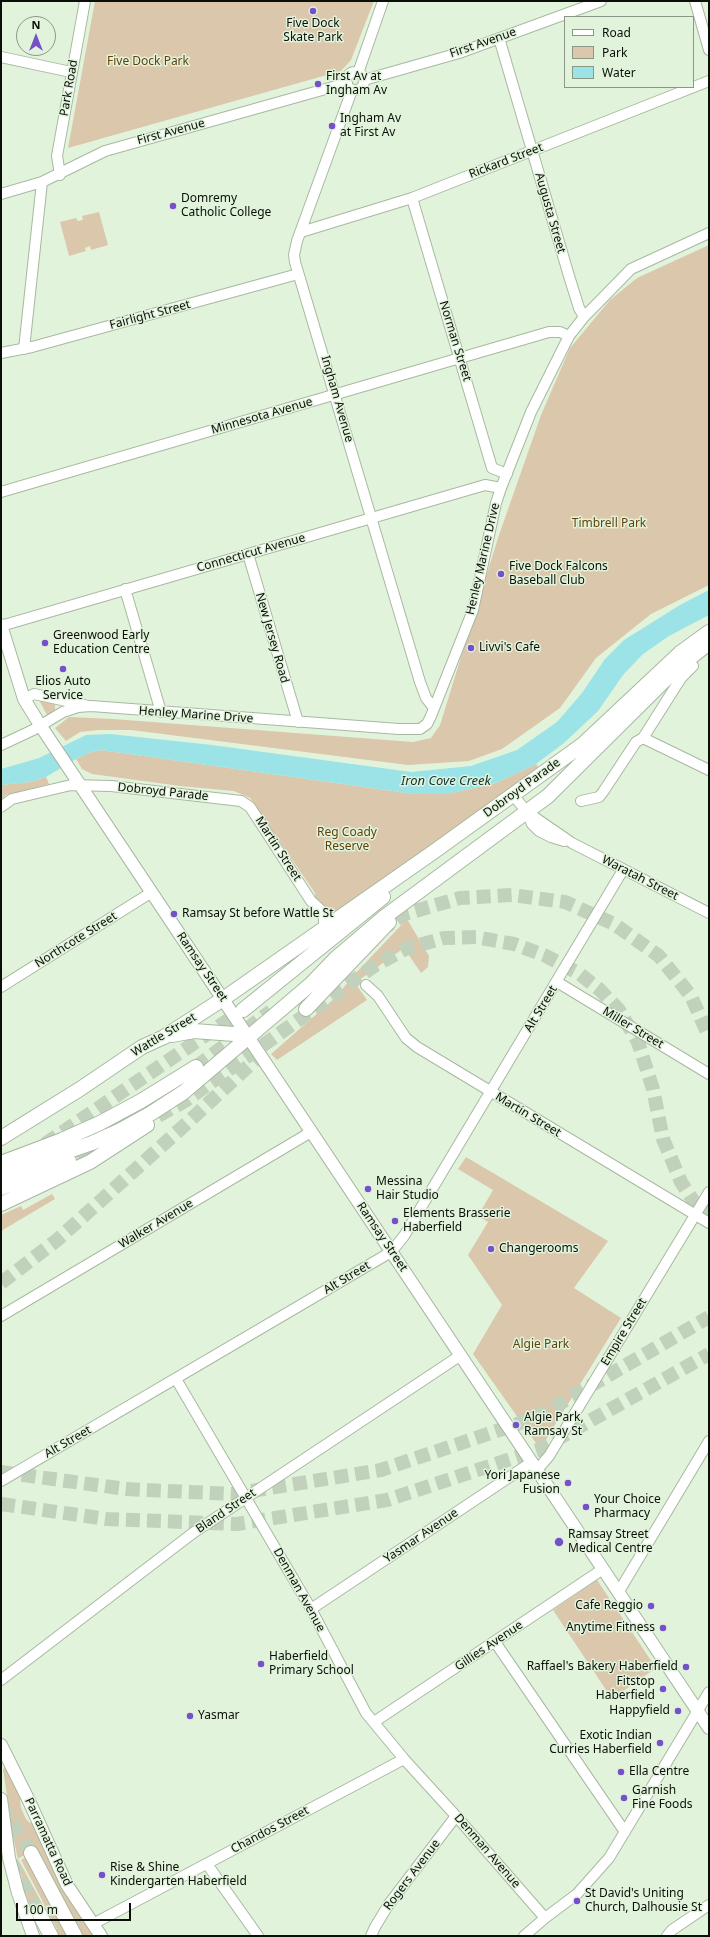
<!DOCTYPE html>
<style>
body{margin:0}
#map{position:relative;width:710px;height:1937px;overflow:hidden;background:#e2f3dc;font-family:"Noto Sans",sans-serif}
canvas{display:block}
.frame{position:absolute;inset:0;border:2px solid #0a0f08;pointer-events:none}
.legend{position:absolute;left:564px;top:16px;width:130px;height:72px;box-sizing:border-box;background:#e2f3dc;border:1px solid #8c9887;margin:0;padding:5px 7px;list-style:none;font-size:12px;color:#0a0f08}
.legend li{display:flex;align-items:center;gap:8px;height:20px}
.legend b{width:20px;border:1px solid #8c9887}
.north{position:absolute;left:16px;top:16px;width:40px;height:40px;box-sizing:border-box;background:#e2f3dc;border:1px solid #8c9887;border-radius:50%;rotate:0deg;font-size:11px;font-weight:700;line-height:16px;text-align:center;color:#0a0f08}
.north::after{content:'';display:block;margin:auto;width:14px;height:18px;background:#7550c9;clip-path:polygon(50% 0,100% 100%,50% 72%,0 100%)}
.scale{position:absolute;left:16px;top:1903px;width:115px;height:18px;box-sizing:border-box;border:2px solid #0a0f08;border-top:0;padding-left:5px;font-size:12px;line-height:14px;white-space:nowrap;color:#0a0f08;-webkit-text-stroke:3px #e2f3dc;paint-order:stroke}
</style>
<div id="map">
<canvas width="710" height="1937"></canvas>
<div class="frame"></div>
<ul class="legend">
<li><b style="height:5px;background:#fff"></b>Road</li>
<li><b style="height:11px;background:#dbc7ab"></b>Park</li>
<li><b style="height:11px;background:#9be3e6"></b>Water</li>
</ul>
<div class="north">N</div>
<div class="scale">100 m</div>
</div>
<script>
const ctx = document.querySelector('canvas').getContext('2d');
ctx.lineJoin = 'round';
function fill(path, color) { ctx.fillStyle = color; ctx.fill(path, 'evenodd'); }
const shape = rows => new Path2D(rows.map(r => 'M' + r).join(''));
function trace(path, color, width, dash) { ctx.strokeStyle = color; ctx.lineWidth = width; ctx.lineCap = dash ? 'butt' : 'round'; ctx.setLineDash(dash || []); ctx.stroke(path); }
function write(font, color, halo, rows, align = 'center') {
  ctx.font = font + ' "Noto Sans",sans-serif'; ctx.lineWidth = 3; ctx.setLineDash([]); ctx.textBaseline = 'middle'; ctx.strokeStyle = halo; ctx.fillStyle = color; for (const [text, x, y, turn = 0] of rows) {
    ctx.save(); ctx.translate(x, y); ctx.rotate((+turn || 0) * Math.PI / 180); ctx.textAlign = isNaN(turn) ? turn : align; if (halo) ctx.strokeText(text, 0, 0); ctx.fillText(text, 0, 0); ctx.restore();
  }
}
fill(shape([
 [95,1,374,1,351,60,341,71,68,148],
 [99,212,108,245,91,250,90,246,85,248,86,251,69,256,60,222,76,218,78,221,83,220,82,216],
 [709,245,709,585,651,614,596,658,560,708,502,749,469,761,408,765,131,730,99,730,80,732,66,741,55,728,69,717,113,719,413,742,431,738,440,725,498,538,541,415,570,348,610,300,637,278],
 [39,700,55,703,55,710,47,715],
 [101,750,414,794,447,794,496,783,536,764,541,771,329,918,323,905,315,900,315,893,250,798,234,791,180,786,92,774,82,769,76,759,88,753],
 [46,777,49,784,6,795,1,800,1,785,30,782],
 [407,919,429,956,428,967,421,973,404,948,355,983,367,1000,277,1060,271,1054,336,997,353,976],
 [466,1157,608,1241,574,1288,621,1318,542,1446,538,1446,473,1354,502,1305,468,1255,488,1222,478,1216,493,1190,458,1169],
 [52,1194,55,1199,1,1231,1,1215,21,1206,23,1210],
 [597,1580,656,1668,612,1699,553,1610],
 [7,1767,22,1800,20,1800,21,1808,26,1819,30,1823,32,1822,94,1936,83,1936,35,1848,18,1859,44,1907,32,1913,24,1888,13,1836,3,1769],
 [26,1857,69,1936,58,1936,55,1930,57,1929,21,1860]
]), '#dbc7ab');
fill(shape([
 [709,590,709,615,669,636,643,654,623,675,598,711,564,743,536,764,496,783,447,794,414,794,101,750,88,753,76,759,46,777,30,782,1,785,1,769,39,758,86,735,110,734,212,745,411,772,471,766,517,750,557,722,582,693,605,659,624,640,680,605]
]), '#9be3e6');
trace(shape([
 [379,931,405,914,460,898,512,895,565,902,614,924,659,956,691,996,709,1037],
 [196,1067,271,1011],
 [158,1116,185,1101,374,966,405,949,444,938,476,937,514,944,546,956,580,974,600,990,619,1010,638,1042,653,1089,663,1139,681,1182,696,1205,709,1215],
 [45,1144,243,1010],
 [77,1157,108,1143],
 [1,1283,57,1240,186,1124,255,1060],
 [1,1472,126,1489,233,1494,381,1470,535,1418,709,1317],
 [1,1504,107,1519,237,1524,387,1500,538,1450,709,1354],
 [1,1805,31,1853],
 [1,1844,39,1913]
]), '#c2d1bc', 14, [14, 7]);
const minor = shape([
 [695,1,709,50],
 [499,38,569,276,579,308,584,317],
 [1,57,71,72],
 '346 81a9 9 0 1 1 18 0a9 9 0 1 1-18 0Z',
 [358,73,383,1],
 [364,80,459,53,601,1],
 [352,90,297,241,294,255,295,262,420,682,426,698,434,708],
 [60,175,57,156,85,1],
 [1,194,42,182,105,151,347,83],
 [412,198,492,468,507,474],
 [301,232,412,198,709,81],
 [24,349,42,182],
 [1,353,32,347,298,274],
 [1,492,549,332,560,332,569,336],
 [248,554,298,722],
 [125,589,161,712],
 [1,626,485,485,501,488],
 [24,699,34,694,85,705],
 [643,738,709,770],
 [1,745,33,730,63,712,78,707,91,706,399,729,420,729,427,724,431,716,473,610,496,503,501,488,531,412,569,336,584,317,631,269,709,233],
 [513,795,527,812,532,824,539,831,551,837,564,841],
 [581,801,599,797,603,792,636,742,643,738,681,678,693,666],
 [1,807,12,799,71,785,111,786,241,801,250,807,311,901,324,913,324,929],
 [527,812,572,843,709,913],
 [557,982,709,1074],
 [366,985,378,996,406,1038,417,1047,709,1223],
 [1,987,152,892],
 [1,1316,311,1132],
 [176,1379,311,1609,366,1713,404,1759,456,1816,545,1918],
 [537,1470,549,1456,709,1192],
 [1,1481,391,1252,404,1236,623,870],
 [618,1593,709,1441],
 [311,1609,532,1462],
 [495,1642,625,1832],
 [1,1680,193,1533,461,1355],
 [374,1722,603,1569],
 [207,1864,258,1936],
 [93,1924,404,1759],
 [371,1936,375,1927,389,1904,456,1816],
 [524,1936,545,1918,577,1894,609,1858,709,1692],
 [667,1936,672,1930,709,1905]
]);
const major = shape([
 [1,625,24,699,40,725,709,1728],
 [1,1745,29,1801,67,1885,101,1936],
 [1,1799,9,1858,18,1893,33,1936]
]);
const highway = shape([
 [306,1009,389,922],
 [243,1010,383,897],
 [172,1035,194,1031,234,1034,248,1037],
 [1,1138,80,1089,142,1047,164,1037,223,999,432,853,582,745,680,653,709,632],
 [1,1163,62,1140,100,1123,141,1101,196,1067],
 [1,1175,92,1143,119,1131,150,1114,184,1092,311,984,336,958,383,918,548,796,676,669,709,643],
 [1,1188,69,1161],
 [1,1204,90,1162,147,1125],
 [31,1853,75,1936],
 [39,1913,51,1936]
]);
trace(minor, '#a8b8a2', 12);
trace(major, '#a8b8a2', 14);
trace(highway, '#a8b8a2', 16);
trace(minor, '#fff', 10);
trace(major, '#fff', 12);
trace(highway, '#fff', 14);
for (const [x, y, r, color] of [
 [313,11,4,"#7550c9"],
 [318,84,4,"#7550c9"],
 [332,126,4,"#7550c9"],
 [173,206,4,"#7550c9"],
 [501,574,4,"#7550c9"],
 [45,643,4,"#7550c9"],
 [471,648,4,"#7550c9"],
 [63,669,4,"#7550c9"],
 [174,914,4,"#7550c9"],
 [368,1189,4,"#7550c9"],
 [395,1221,4,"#7550c9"],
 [491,1249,4,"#7550c9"],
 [516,1425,4,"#7550c9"],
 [568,1483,4,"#7550c9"],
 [586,1507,4,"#7550c9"],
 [559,1542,5,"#7550c9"],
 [651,1606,4,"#7550c9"],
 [663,1628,4,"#7550c9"],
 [261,1664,4,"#7550c9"],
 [686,1667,4,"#7550c9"],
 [663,1689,4,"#7550c9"],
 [678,1711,4,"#7550c9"],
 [190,1716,4,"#7550c9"],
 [660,1743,4,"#7550c9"],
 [621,1772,4,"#7550c9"],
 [624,1798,4,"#7550c9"],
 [102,1875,4,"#7550c9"],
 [577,1901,4,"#7550c9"]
]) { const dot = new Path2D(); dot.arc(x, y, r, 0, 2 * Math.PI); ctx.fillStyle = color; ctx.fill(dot); trace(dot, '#e2f3dc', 1.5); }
write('12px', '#0a0f08', '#e2f3dc', [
 ["Five Dock",313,24,"center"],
 ["Skate Park",313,38,"center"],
 ["First Av at",326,77],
 ["Ingham Av",326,91],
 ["Ingham Av",340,119],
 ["at First Av",340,133],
 ["Domremy",181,199],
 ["Catholic College",181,213],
 ["Five Dock Falcons",509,567],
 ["Baseball Club",509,581],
 ["Greenwood Early",53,636],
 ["Education Centre",53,650],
 ["Livvi's Cafe",479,648],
 ["Elios Auto",63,682,"center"],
 ["Service",63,696,"center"],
 ["Ramsay St before Wattle St",182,914],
 ["Messina",376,1182],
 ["Hair Studio",376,1196],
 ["Elements Brasserie",403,1214],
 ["Haberfield",403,1228],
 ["Changerooms",499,1249],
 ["Algie Park,",524,1418],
 ["Ramsay St",524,1432],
 ["Yori Japanese",560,1476,"right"],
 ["Fusion",560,1490,"right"],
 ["Your Choice",594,1500],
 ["Pharmacy",594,1514],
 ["Ramsay Street",568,1535],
 ["Medical Centre",568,1549],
 ["Cafe Reggio",643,1606,"right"],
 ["Anytime Fitness",655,1628,"right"],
 ["Haberfield",269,1657],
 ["Primary School",269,1671],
 ["Raffael's Bakery Haberfield",678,1667,"right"],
 ["Fitstop",655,1682,"right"],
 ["Haberfield",655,1696,"right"],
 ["Happyfield",670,1711,"right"],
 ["Yasmar",198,1716],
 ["Exotic Indian",652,1736,"right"],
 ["Curries Haberfield",652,1750,"right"],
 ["Ella Centre",629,1772],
 ["Garnish",632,1791],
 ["Fine Foods",632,1805],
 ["Rise & Shine",110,1868],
 ["Kindergarten Haberfield",110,1882],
 ["St David's Uniting",585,1894],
 ["Church, Dalhousie St",585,1908]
], 'left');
write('12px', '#0a0f08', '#e2f3dc', [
 ["First Avenue",483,43,-19],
 ["Park Road",69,88,-80],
 ["First Avenue",171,132,-15],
 ["Rickard Street",506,161,-21],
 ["Augusta Street",550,213,74],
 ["Fairlight Street",150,315,-15],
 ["Norman Street",455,341,73],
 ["Ingham Avenue",337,399,74],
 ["Minnesota Avenue",262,416,-16],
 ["Connecticut Avenue",251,553,-16],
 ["Henley Marine Drive",483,559,-77],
 ["New Jersey Road",272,638,74],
 ["Henley Marine Drive",196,715,4],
 ["Dobroyd Parade",522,788,-36],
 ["Dobroyd Parade",163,792,6],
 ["Martin Street",278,849,57],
 ["Waratah Street",640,878,27],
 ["Northcote Street",76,940,-32],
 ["Ramsay Street",202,967,56],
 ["Alt Street",541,1009,-59],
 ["Miller Street",633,1028,31],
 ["Wattle Street",164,1035,-31],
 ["Martin Street",528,1115,31],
 ["Walker Avenue",156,1224,-31],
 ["Ramsay Street",382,1237,56],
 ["Alt Street",347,1278,-31],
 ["Empire Street",624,1332,-59],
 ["Alt Street",68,1442,-30],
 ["Bland Street",226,1511,-34],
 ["Yasmar Avenue",421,1536,-34],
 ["Denman Avenue",299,1590,61],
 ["Gillies Avenue",489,1646,-34],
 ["Chandos Street",270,1830,-28],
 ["Parramatta Road",48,1842,65],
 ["Denman Avenue",487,1851,49],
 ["Rogers Avenue",412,1875,-53]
]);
write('12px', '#624209', '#e2f3dc', [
 ["Five Dock Park",148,62],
 ["Timbrell Park",609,524],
 ["Reg Coady",347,833],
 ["Reserve",347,847],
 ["Algie Park",541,1345]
]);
write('italic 13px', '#0e3233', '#e2f3dc', [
 ["Iron Cove Creek",446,781]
]);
</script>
